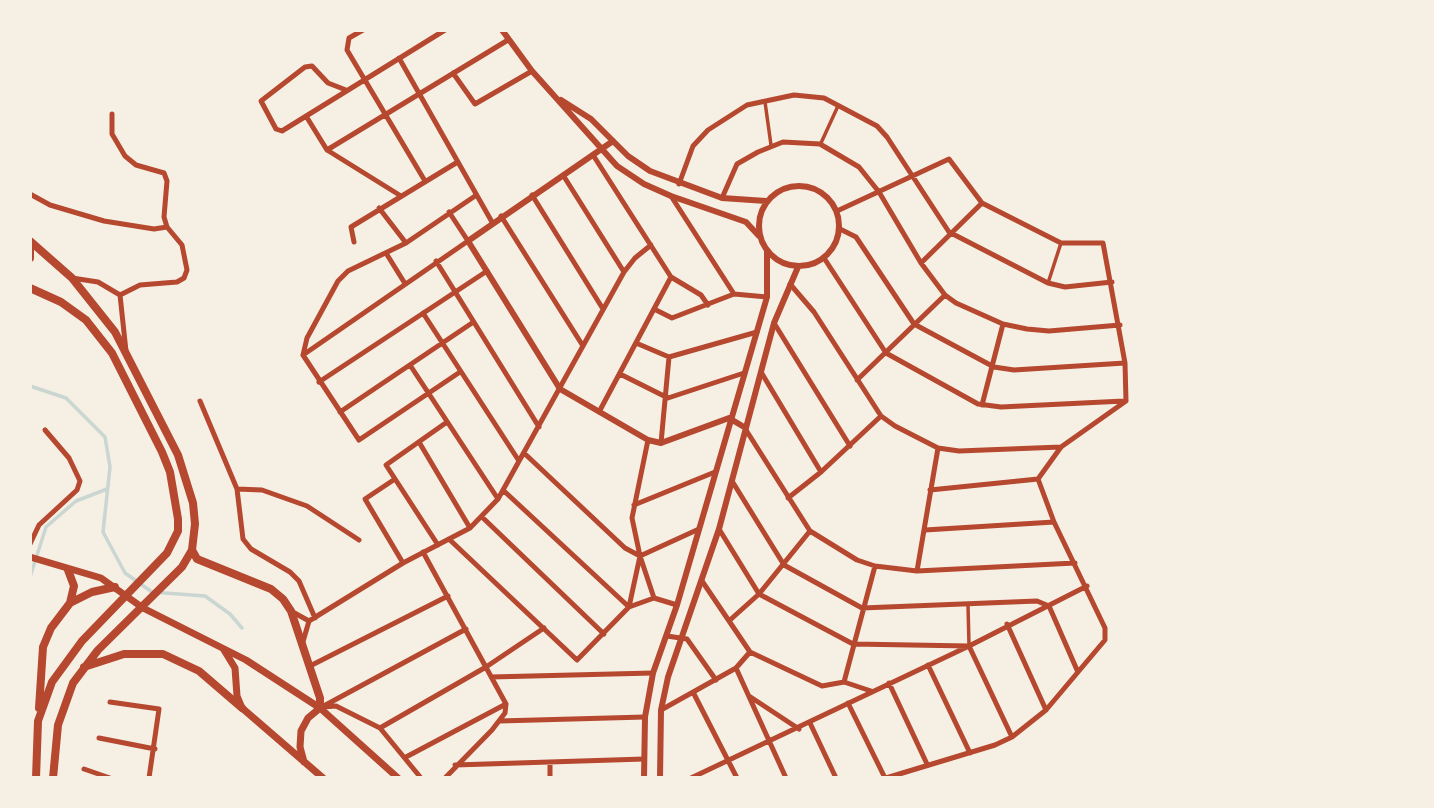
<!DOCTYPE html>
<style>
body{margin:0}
#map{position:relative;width:1434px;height:808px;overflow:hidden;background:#f6efe4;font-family:"Open Sans",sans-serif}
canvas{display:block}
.frame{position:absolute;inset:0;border:32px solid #f6efe4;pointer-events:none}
</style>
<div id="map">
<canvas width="1434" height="808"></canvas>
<div class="frame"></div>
</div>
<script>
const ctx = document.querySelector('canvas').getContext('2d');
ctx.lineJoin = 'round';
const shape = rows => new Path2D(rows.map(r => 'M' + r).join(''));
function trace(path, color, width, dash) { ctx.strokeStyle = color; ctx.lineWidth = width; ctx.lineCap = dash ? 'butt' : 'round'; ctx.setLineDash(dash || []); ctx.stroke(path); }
trace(shape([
 [30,386,66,398,105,437,110,467,103,532,125,573,152,592,205,596,230,614,242,628],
 [30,577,46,527,76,501,107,489]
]), '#c9d6d2', 3.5);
trace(shape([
 [765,102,771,145],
 [821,143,838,106],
 [1048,283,1061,243],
 [968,605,969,645]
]), '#b5482f', 3.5);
trace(shape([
 [363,30,349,38,347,50,425,181],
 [399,58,492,222],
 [453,73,475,104,532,71],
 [346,90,328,83,312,66,305,67,261,101,276,129,282,131,445,30],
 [112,114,112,134,125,156,136,165,164,173,167,181,164,217,167,227,182,245,187,270,184,278,177,282,140,285,120,295],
 [306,116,327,150,401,196],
 [327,150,508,40],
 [593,155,671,277,701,295,708,305],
 [563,175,624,272],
 [679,184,693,146,708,130,747,105,794,95,824,98,877,126,887,137,949,232,1048,283,1065,287,1112,282],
 [30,194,50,205,104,221,154,229,167,227],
 [532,195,603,309],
 [671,196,734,294],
 [722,198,737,164,758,152,783,142,820,144,859,167,879,192,921,263,945,295,956,303,1003,324,1027,329,1049,331,1120,325],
 [379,208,406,243],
 [837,211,949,159,982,203,1061,243,1103,243,1125,363,1126,401,1061,447,1038,479],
 [501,216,583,346],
 [840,229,856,237,914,324,994,367,1014,370,1125,363],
 [354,242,351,227,456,163],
 [386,253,404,282],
 [824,258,886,353,978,404,1001,407,1124,401],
 [436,261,539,427],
 [921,263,982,203],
 [72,278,98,282,120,295],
 [790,284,814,312,881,416,895,426,938,448,959,451,1061,447],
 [120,295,126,351],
 [654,309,672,318,734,294,767,297],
 [423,313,519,461],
 [774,323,850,446],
 [636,343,669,357],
 [303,355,307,338,338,281,348,271,406,243,475,196],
 [303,355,468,241,449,212],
 [303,355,359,440,460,372],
 [669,357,757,332],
 [410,365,498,499],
 [761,372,821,472],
 [620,374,668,398],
 [857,380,945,295],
 [319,382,487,271],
 [668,398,744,373],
 [200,401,237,489,243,539,251,549,290,572,299,581,315,618],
 [982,405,1003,324],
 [340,412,472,323],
 [599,412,671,277],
 [746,430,810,531,857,560,875,566,917,571,1075,563],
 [419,442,470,528],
 [661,443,669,357],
 [524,453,625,548,640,556],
 [395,479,365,499,403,563],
 [732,481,784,565,862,608,1037,601,1049,606,1077,670],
 [237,489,262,490,307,506,359,540],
 [930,490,1038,479],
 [504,491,629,607,654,598,677,605],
 [788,498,821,472,881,416],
 [634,505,715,472],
 [482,517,604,634],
 [719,529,759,594,853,644,969,646,1012,737],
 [925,530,1054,522],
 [450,540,577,660,629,607,640,556,632,518,648,440],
 [30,544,39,525,77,490,80,481,69,458,45,430],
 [438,545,386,465,447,422],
 [423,552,506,704,505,713,492,730,445,778],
 [640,556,699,529],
 [641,559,654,598],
 [917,571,938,448],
 [702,581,750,652,822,686,844,682,871,691],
 [291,611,309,621],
 [730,620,759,594,810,531],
 [1007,624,1046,710],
 [667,636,687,639,716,680],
 [302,645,309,621,403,563,470,528,498,499,624,272,635,258,651,245],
 [928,665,970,753],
 [310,666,448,596],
 [736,668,786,778],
 [491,677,653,673],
 [844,682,875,566],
 [889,683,927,764],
 [694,694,737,778],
 [749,696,799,729],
 [110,702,159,709,149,778],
 [848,703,885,778],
 [323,707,336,706,380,728,421,778],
 [320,708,466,629],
 [661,710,736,668,750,652],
 [499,721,645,717],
 [810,723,836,778],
 [380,728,486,667,544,628],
 [99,738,155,749],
 [406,757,506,704],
 [550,762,550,778],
 [455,765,644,759],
 [84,769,110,778],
 [691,778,969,646,1087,586],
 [886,778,995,745,1012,737,1046,710,1105,640,1105,628,1054,522,1038,479]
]), '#b5482f', 5);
trace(shape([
 [502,30,532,71,617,166,644,184,671,196,746,222,759,236],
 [561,100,591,119,628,156,650,171,722,198,766,201],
 [613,141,468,241,560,389,648,440,661,443,729,418,744,427],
 '759 226a40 40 0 1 1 80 0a40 40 0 1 1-80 0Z',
 [644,778,645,717,653,673,677,605,767,297,767,251],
 [660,778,661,710,668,677,719,529,774,323,798,267]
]), '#b5482f', 6);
trace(shape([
 [30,557,101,578,143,608,246,660,320,708,398,778],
 [224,650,235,668,237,696,242,708,323,778],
 [304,762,300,747,301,731,308,718,320,708]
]), '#b5482f', 7);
trace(shape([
 [30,241,72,278,115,332,178,455,193,503,195,524,192,550,182,567,98,650,73,683,58,725,53,778],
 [30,245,30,258],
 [30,288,61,302,86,320,112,353,162,452,170,472,178,519,178,531,167,553,82,641,52,682,38,721,36,778],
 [192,550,197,559,271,589,283,599,291,611,320,698,320,708],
 [68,570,74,586,70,603],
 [84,667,124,654,163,654,199,671,242,708],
 [39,708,43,647,51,628,70,603,92,592,115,587]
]), '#b5482f', 8);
</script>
